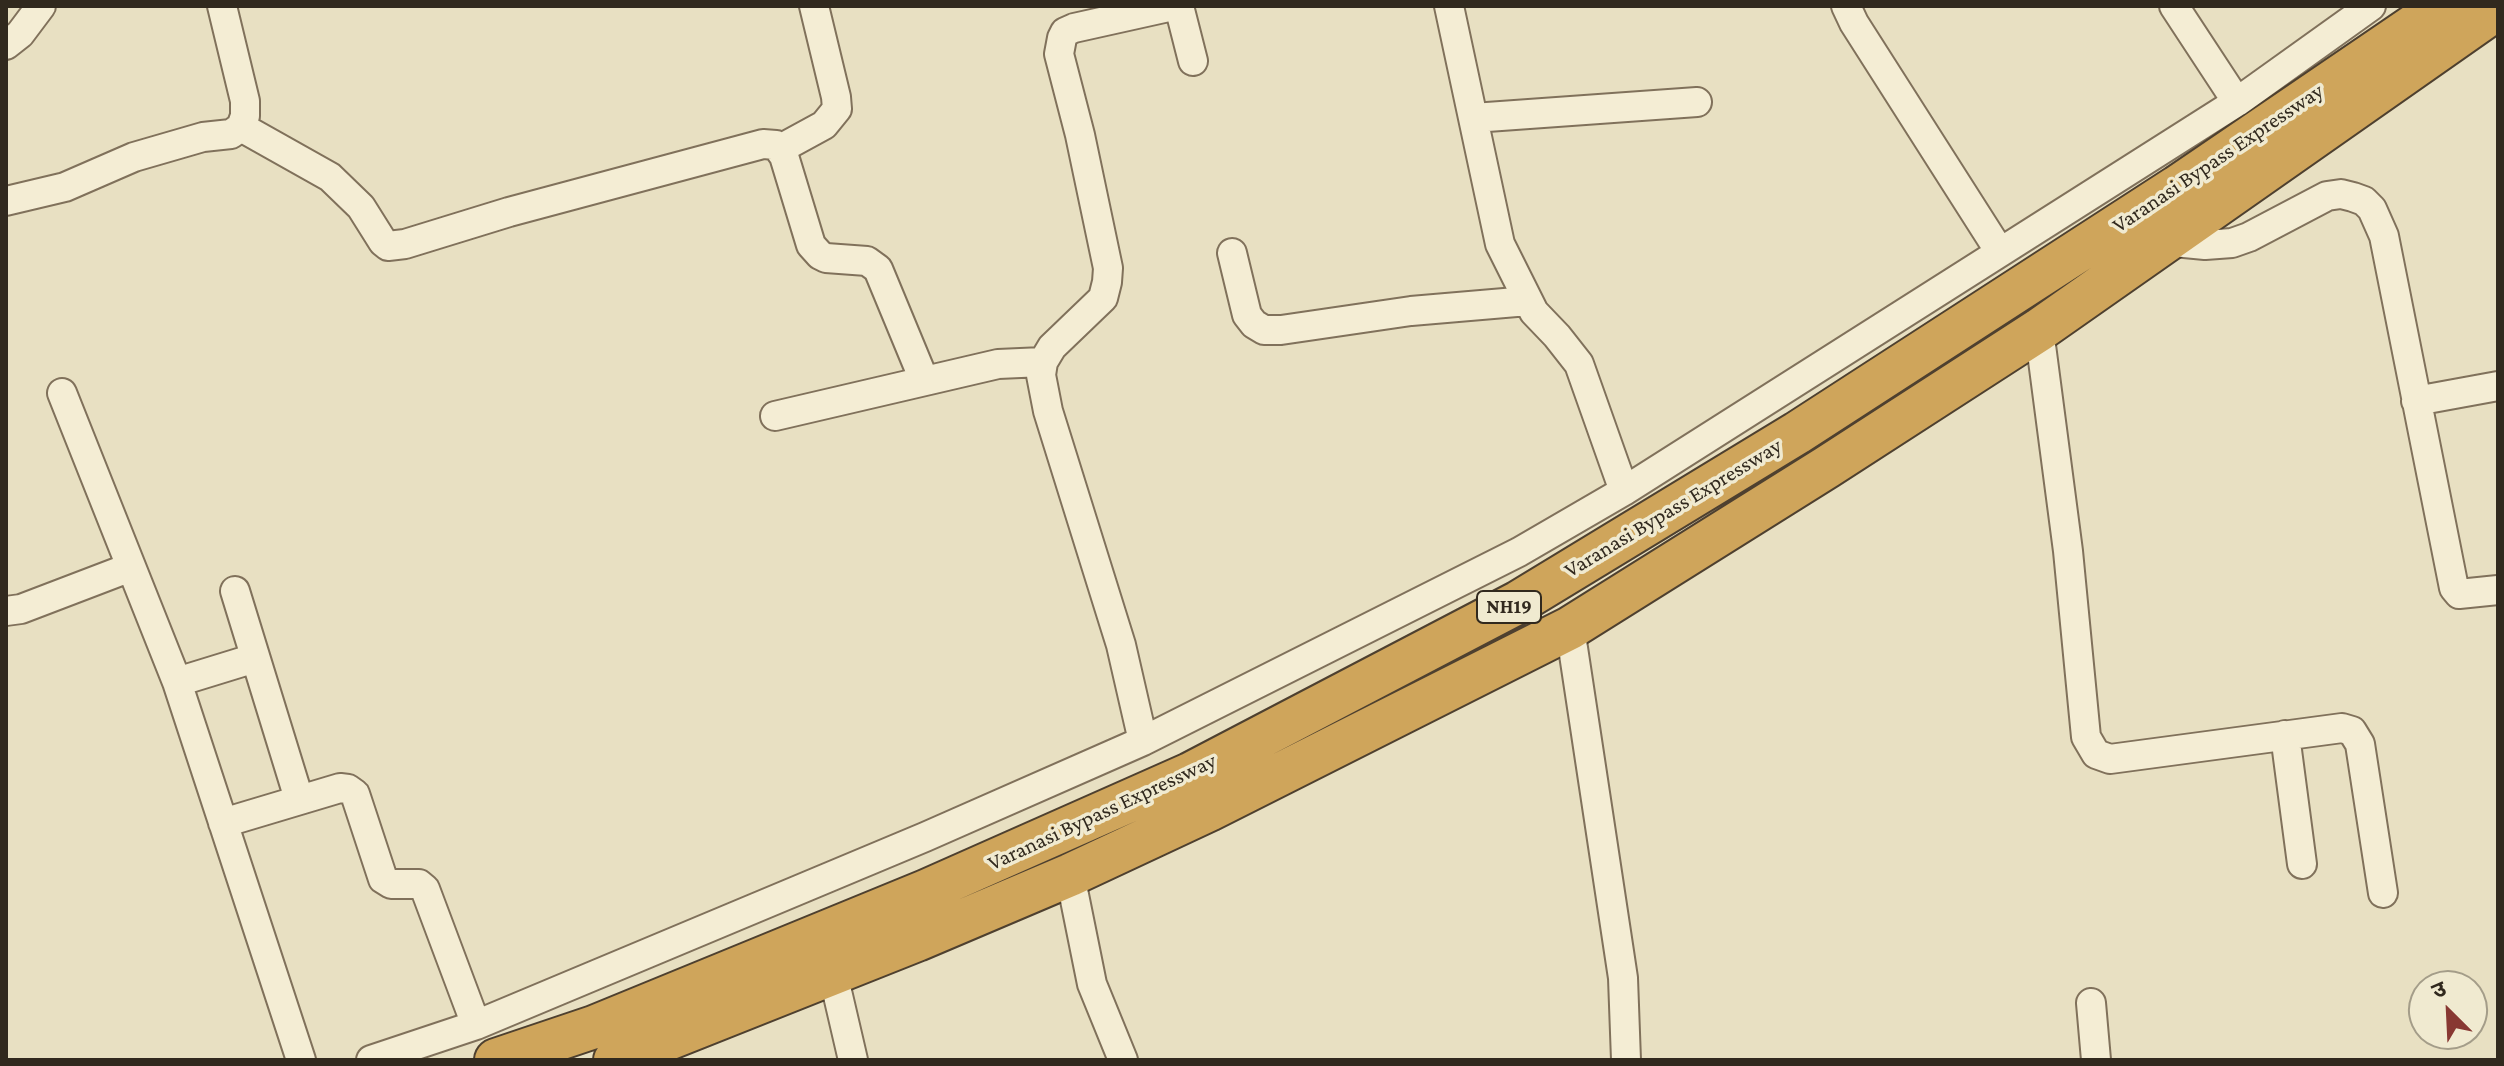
<!DOCTYPE html>
<meta charset="utf-8">
<style>
body{margin:0}
#map{position:relative;width:2504px;height:1066px;overflow:hidden;background:#e8e0c2;font-family:"Crimson Pro","Noto Sans Devanagari",serif}
canvas{display:block}
.frame{position:absolute;inset:0;border:8px solid #31291e;pointer-events:none}
.north{position:absolute;left:2408px;top:970px;width:80px;height:80px;box-sizing:border-box;background:#f0ead0;border:2px solid #a49d89;border-radius:50%;rotate:336deg;font-size:22px;font-weight:700;line-height:32px;text-align:center;color:#31291e}
.north::after{content:'';display:block;margin:auto;width:28px;height:36px;background:#883832;clip-path:polygon(50% 0,100% 100%,50% 72%,0 100%)}
</style>
<div id="map">
<canvas width="2504" height="1066"></canvas>
<div class="frame"></div>
<div class="north">उ</div>
</div>
<script>
const ctx = document.querySelector('canvas').getContext('2d');
ctx.lineJoin = 'round';
const shape = rows => new Path2D(rows.map(r => 'M' + r).join(''));
function trace(path, color, width, dash) { ctx.strokeStyle = color; ctx.lineWidth = width; ctx.lineCap = dash ? 'butt' : 'round'; ctx.setLineDash(dash || []); ctx.stroke(path); }
function write(font, color, halo, rows, align = 'center') {
  ctx.font = font + ' "Crimson Pro",serif'; ctx.lineWidth = 7; ctx.setLineDash([]); ctx.textBaseline = 'middle'; ctx.strokeStyle = halo; ctx.fillStyle = color; for (const [text, x, y, turn = 0] of rows) {
    ctx.save(); ctx.translate(x, y); ctx.rotate((+turn || 0) * Math.PI / 180); ctx.textAlign = isNaN(turn) ? turn : align; if (halo) ctx.strokeText(text, 0, 0); ctx.fillText(text, 0, 0); ctx.restore();
  }
}
const minor = shape([
 [1179,6,1193,61],
 [1449,6,1500,244,1534,312,1557,336,1579,364,1624,491],
 [1846,6,1854,23,2000,252],
 [2174,6,2237,102],
 [6,45,20,34,41,6],
 [1473,118,1697,102],
 [241,127,330,177,361,207,383,242,388,246,405,244,509,212,763,144,776,145,784,156,811,245,820,255,826,258,867,261,878,269,924,380],
 [780,149,824,125,837,109,836,97,814,6],
 [6,201,65,187,134,157,203,137,231,134,241,127,245,116,245,101,222,6],
 [2164,241,2205,245,2232,243,2249,237,2327,196,2341,194,2353,197,2364,201,2372,209,2384,236,2454,588,2459,594,2498,590],
 [1232,253,1247,315,1254,324,1264,330,1281,330,1411,311,1528,301],
 [2039,330,2068,551,2086,737,2096,754,2110,759,2342,728,2352,731,2360,744,2383,893],
 [62,393,177,682,301,1060],
 [2416,401,2498,386],
 [775,416,998,364,1043,362],
 [235,591,299,799],
 [6,611,21,609,131,567],
 [1570,628,1623,978,1626,1060],
 [177,682,255,658],
 [2285,735,2302,864],
 [1143,741,1121,645,1048,411,1041,375,1043,362,1052,347,1103,298,1107,282,1108,268,1080,135,1059,54,1062,38,1065,32,1074,28,1173,6],
 [223,823,340,788,348,789,355,794,383,879,391,884,419,884,425,889,476,1025],
 [1070,875,1092,984,1123,1060],
 [833,974,853,1060],
 [2091,1003,2096,1060],
 [371,1060,476,1025,925,837,1143,741,1519,552,1624,491,2237,102,2371,6]
]);
const highway = shape([
 [496,1060,594,1027,926,891,1190,774,1519,602,1797,433,2177,187,2443,6],
 [615,1060,917,940,1070,875,1209,810,1570,628,1827,467,2039,330,2498,8]
]);
trace(minor, '#80715b', 32);
trace(highway, '#4e402f', 46);
trace(minor, '#f4edd4', 28);
trace(highway, '#cfa55b', 42);
for (const [x, y, w] of [
 [1509,607,64]
]) { const box = new Path2D(); box.roundRect(x - w / 2, y - 16, w, 32, 6); ctx.fillStyle = '#f0ead0'; ctx.fill(box); trace(box, '#31291e', 2); }
write('bold 20px', '#31291e', null, [
 ["NH19",1509,607]
]);
write('22px', '#31291e', '#f0ead0', [
 ["Varanasi Bypass Expressway",2218,158,-34],
 ["Varanasi Bypass Expressway",1673,508,-31],
 ["Varanasi Bypass Expressway",1102,812,-25]
]);
</script>
